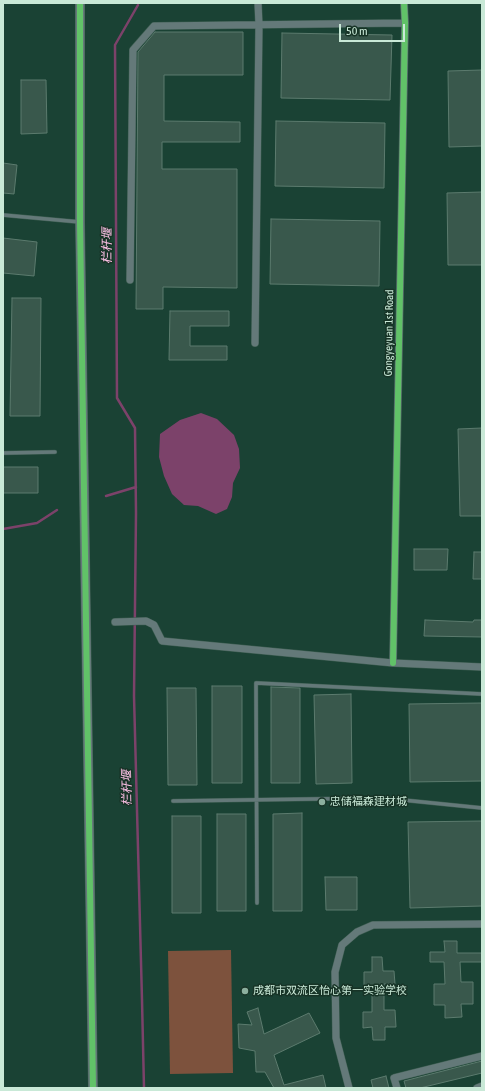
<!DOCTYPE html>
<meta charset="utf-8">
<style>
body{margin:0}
#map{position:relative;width:485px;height:1091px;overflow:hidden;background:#1a4234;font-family:"Asap Condensed",sans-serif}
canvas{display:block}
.frame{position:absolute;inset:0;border:4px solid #c9e9d7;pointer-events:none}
.scale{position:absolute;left:339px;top:24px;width:66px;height:18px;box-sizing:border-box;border:2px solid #c9e9d7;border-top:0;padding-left:5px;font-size:12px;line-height:14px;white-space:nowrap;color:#c9e9d7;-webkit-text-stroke:3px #173326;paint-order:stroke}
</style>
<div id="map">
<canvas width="485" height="1091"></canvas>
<div class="frame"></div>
<div class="scale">50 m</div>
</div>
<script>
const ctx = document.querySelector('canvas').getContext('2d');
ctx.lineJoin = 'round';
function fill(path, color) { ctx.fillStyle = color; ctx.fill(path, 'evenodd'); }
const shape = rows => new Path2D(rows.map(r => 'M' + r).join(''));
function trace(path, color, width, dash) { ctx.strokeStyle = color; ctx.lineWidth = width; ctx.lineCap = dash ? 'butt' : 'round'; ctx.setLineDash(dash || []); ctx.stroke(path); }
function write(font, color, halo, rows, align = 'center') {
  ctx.font = font + ' "Asap Condensed","Noto Sans SC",sans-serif'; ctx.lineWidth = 3; ctx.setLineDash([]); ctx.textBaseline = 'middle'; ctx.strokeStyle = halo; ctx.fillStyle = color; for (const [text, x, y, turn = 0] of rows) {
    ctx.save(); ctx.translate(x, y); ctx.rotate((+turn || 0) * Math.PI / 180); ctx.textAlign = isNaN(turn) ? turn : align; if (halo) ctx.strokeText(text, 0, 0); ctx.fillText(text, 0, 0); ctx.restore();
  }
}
fill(shape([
 [231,950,233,1073,170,1074,168,951]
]), '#7d523d');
fill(shape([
 [201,413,217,419,234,435,239,449,240,468,233,483,232,497,227,509,216,514,198,506,184,505,172,494,164,476,159,457,160,434,180,420]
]), '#7c426a');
trace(shape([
 [138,5,115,45,117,398,135,428,136,513,134,696,142,1000,144,1088],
 [106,496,136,487],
 [3,529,37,523,57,510]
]), '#7c426a', 2.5);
const building = shape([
 [155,32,243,32,243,75,164,75,164,121,240,122,240,142,162,142,162,169,237,169,237,288,163,287,163,309,136,309,138,52,155,32],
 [282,33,392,35,390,100,281,98,282,33],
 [482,70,482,146,449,147,448,71,482,70],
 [21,80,46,80,47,133,21,134,21,80],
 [276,121,385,123,384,188,275,186,276,121],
 [3,163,17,165,14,194,3,193,3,163],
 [482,192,482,265,448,265,447,193,482,192],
 [271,219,380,221,379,286,270,284,271,219],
 [3,238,37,242,34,276,3,273,3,238],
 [12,298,41,298,40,416,10,416,12,298],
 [170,311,229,311,229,326,190,326,190,346,227,346,227,360,169,360,170,311],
 [482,428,482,516,460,516,458,429,482,428],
 [3,467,38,467,38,493,3,493,3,467],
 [414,549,448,549,447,570,414,570,414,549],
 [474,552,482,552,482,579,473,579,474,552],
 [425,620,473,622,474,620,482,620,482,637,424,636,425,620],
 [212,686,242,686,242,783,212,783,212,686],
 [271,687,300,688,300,783,271,783,271,687],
 [167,688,196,688,197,785,168,785,167,688],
 [351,694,352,783,316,784,314,695,351,694],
 [482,703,482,781,410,782,409,704,482,703],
 [302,813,302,911,273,911,273,814,302,813],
 [217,814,246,814,246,911,217,911,217,814],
 [172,816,201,816,201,913,172,913,172,816],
 [482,821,482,906,410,908,408,822,482,821],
 [325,877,357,877,357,910,326,910,325,877],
 [444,941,457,941,457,953,482,953,482,962,460,962,461,982,473,982,473,1004,461,1004,462,1017,445,1018,445,1005,434,1005,434,984,445,984,444,962,430,962,430,952,445,952,444,941],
 [372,957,382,957,383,971,394,971,395,984,384,984,384,1010,395,1010,396,1027,385,1027,385,1040,373,1040,372,1027,363,1028,363,1012,372,1012,372,987,364,987,364,972,372,972,372,957],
 [258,1008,264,1034,309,1013,320,1033,274,1055,284,1085,323,1075,326,1088,274,1088,265,1072,256,1072,255,1051,239,1048,238,1024,252,1025,247,1012,258,1008],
 [482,1061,482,1073,420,1088,406,1088,404,1081,482,1061],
 [386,1076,389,1088,373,1088,371,1080,386,1076]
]);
fill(building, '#39584c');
trace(building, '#5c7b6e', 1);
const service = shape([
 [3,215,80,222],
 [3,453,55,452],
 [173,801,383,798,482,808],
 [257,903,256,683,482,694]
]);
const minor = shape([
 [130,280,133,50,154,26,405,23],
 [255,343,259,25,258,3],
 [115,622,146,621,154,625,162,641,393,663,482,667],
 [393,663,405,23,404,3],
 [349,1088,336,1038,335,972,342,945,357,932,373,925,482,924],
 [397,1088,394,1078,482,1056],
 [477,1088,482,1086]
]);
const tertiary = shape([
 [80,3,80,222,93,1088]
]);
trace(service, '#3d5d51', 4.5);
trace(minor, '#3d5d51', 8);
trace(tertiary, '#3d5d51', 10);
trace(service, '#647979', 3.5);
trace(minor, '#647979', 7);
trace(tertiary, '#647979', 9);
trace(shape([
 [80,3,80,222,93,1088],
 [393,663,405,23,404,3]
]), '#61c268', 6);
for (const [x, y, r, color] of [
 [322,802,4,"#8caf9e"],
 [245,991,4,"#8caf9e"]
]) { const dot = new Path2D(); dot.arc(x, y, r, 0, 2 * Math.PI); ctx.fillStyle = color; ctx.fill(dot); trace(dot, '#173326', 1.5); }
write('11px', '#c9e9d7', '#173326', [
 ["Gongyeyuan 1st Road",389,333,-89]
]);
write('11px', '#c9e9d7', '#173326', [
 ["忠储福森建材城",330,802],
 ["成都市双流区怡心第一实验学校",253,991]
], 'left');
write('italic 12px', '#fdc0e6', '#173326', [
 ["栏杆堰",107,246,-90],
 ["栏杆堰",127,788,-91]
]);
</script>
